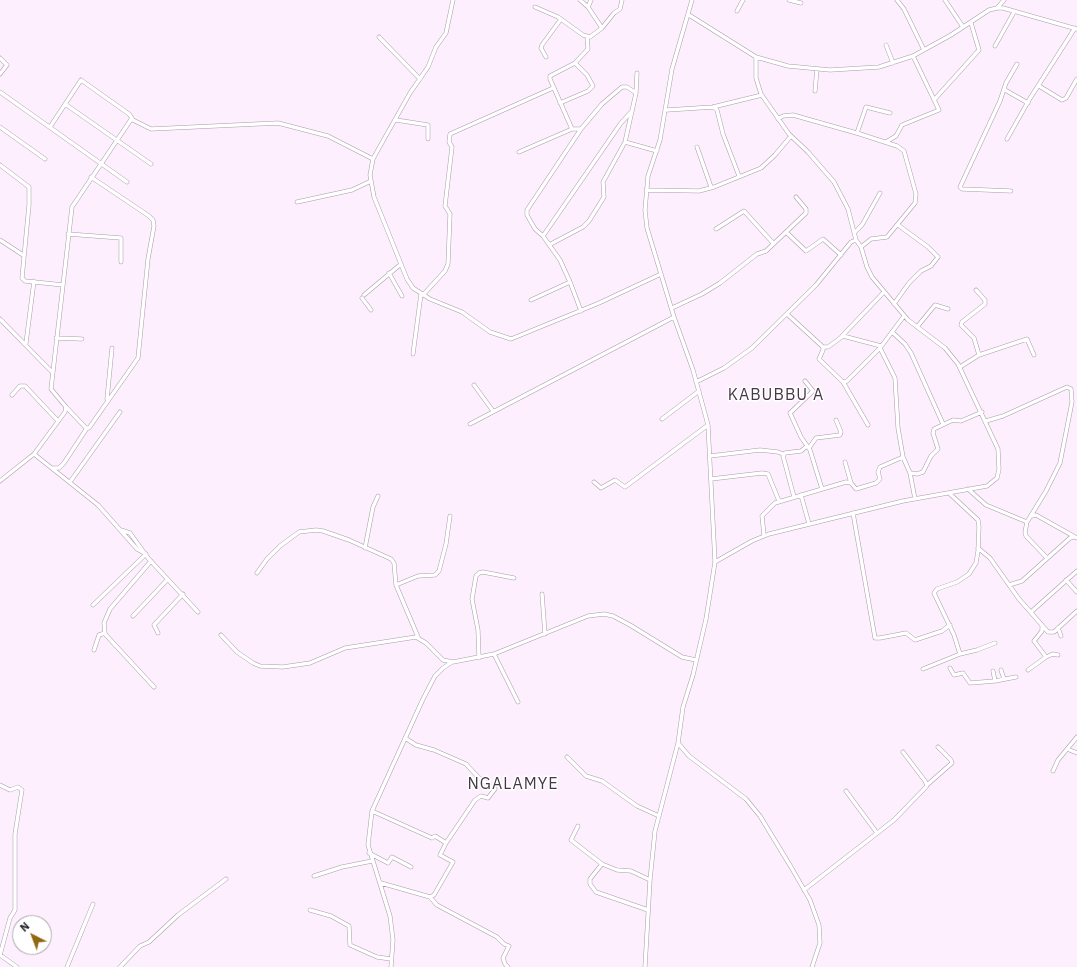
<!DOCTYPE html>
<style>
body{margin:0}
#map{position:relative;width:1077px;height:967px;overflow:hidden;background:#fdeffe;font-family:"IBM Plex Sans",sans-serif}
canvas{display:block}
.north{position:absolute;left:12px;top:915px;width:40px;height:40px;box-sizing:border-box;background:#fff;border:1px solid #a9a7a9;border-radius:50%;rotate:318deg;font-size:11px;font-weight:700;line-height:16px;text-align:center;color:#282429}
.north::after{content:'';display:block;margin:auto;width:14px;height:18px;background:#91680f;clip-path:polygon(50% 0,100% 100%,50% 72%,0 100%)}
</style>
<div id="map">
<canvas width="1077" height="967"></canvas>
<div class="north">N</div>
</div>
<script>
const ctx = document.querySelector('canvas').getContext('2d');
ctx.lineJoin = 'round';
const shape = rows => new Path2D(rows.map(r => 'M' + r).join(''));
function trace(path, color, width, dash) { ctx.strokeStyle = color; ctx.lineWidth = width; ctx.lineCap = dash ? 'butt' : 'round'; ctx.setLineDash(dash || []); ctx.stroke(path); }
function write(font, color, halo, rows, align = 'center') {
  ctx.font = font + ' "IBM Plex Sans",sans-serif'; ctx.lineWidth = 3; ctx.setLineDash([]); ctx.textBaseline = 'middle'; ctx.strokeStyle = halo; ctx.fillStyle = color; for (const [text, x, y, turn = 0] of rows) {
    ctx.save(); ctx.translate(x, y); ctx.rotate((+turn || 0) * Math.PI / 180); ctx.textAlign = isNaN(turn) ? turn : align; if (halo) ctx.strokeText(text, 0, 0); ctx.fillText(text, 0, 0); ctx.restore();
  }
}
const street = shape([
 [453,0,446,33,436,47,428,67,410,93,379,148,373,159,370,175,374,197,407,279,413,288,430,299,462,312,490,332,511,339,599,303,661,274],
 [580,0,588,7,602,28],
 [789,0,801,3],
 [897,0,904,9,924,50],
 [945,0,963,27],
 [535,7,558,17,583,35,590,37,602,28,614,13,620,9,622,0],
 [588,7,591,0],
 [997,8,1004,0],
 [737,11,743,0],
 [689,15,756,57,788,66,830,70,879,67,913,56,951,35,989,10,997,8,1003,8,1077,29],
 [379,37,420,79],
 [886,45,893,63],
 [995,46,1014,12],
 [546,57,541,48,542,45,561,19],
 [0,58,7,65,0,74],
 [1039,86,1062,100,1066,98,1077,79],
 [1005,90,1028,103],
 [815,91,817,69],
 [0,92,127,182],
 [934,100,979,50,971,23],
 [560,103,588,91,593,86,587,75,575,63],
 [65,104,151,164],
 [713,107,717,110,723,134,739,176],
 [667,110,713,107,762,95],
 [131,119,151,129,278,123,328,136,373,159],
 [778,119,783,116,793,115,860,134,897,146,904,151,916,194,915,203,887,237,871,239,861,247],
 [396,120,428,125,428,139],
 [0,127,45,159],
 [572,129,550,79,550,76,575,63,588,49,587,37],
 [857,133,866,107,890,113],
 [1007,139,1029,100,1075,28],
 [625,142,657,151],
 [886,142,896,136,902,125,939,110,913,56],
 [697,147,711,187],
 [519,152,572,129,581,129],
 [0,165,29,187,29,205,22,278,25,281,63,285],
 [646,190,699,191,714,187,761,168,775,155,791,136],
 [1011,191,962,189,960,187,1000,101,1006,83,1017,64],
 [297,202,352,190,371,181],
 [716,229,744,211,773,243],
 [786,232,806,251,823,239,841,255],
 [855,232,862,225,880,193],
 [68,234,121,238,121,262],
 [543,236,621,123,632,111],
 [0,240,23,255],
 [549,245,583,227,589,221,604,197,603,182,625,142,636,93,637,73],
 [389,273,402,296],
 [570,282,560,260,543,236,535,229,527,215,527,210,581,129,602,104,622,87,627,87,636,93],
 [976,290,985,300,985,304,962,322,961,325,974,338,979,355],
 [364,295,401,264],
 [423,295,445,271,448,264,450,214,445,206,452,147,449,142,450,134,553,88],
 [362,298,371,310],
 [531,300,570,282,581,311],
 [894,304,909,283,921,271,931,266,938,257,928,247,898,225],
 [672,308,702,294,720,283,757,254,766,251,806,213,806,209,796,197],
 [787,314,823,347,823,350,819,359,843,382,847,381,880,348],
 [0,319,52,372],
 [917,327,935,305,948,309],
 [892,332,905,344,911,353,943,424],
 [842,336,884,292],
 [56,338,82,339],
 [26,343,34,281],
 [823,347,828,347,843,336,881,346],
 [413,354,421,294],
 [960,367,979,355,1027,339,1034,355],
 [805,381,813,391,790,413,801,437,810,450,822,489],
 [696,382,724,368,752,348,816,285,851,242,856,240],
 [843,382,868,425],
 [474,385,493,411],
 [12,395,20,386,25,386,58,421],
 [107,399,112,348],
 [66,407,86,428,89,428,138,358,148,259,154,226,153,220,149,216,91,177],
 [662,419,699,391],
 [986,421,1003,416,1067,387,1071,389,1072,402,1060,463,1046,491,1027,522,1025,532,1026,536,1047,558],
 [470,424,674,317],
 [809,448,816,438,840,435,841,432,836,420],
 [34,454,98,505,137,549,146,554,93,605],
 [710,456,760,450,778,452,783,454],
 [903,457,910,473,917,474,923,472,931,456,938,449,933,433,934,429,953,420,961,421,982,412],
 [845,462,851,483],
 [53,468,59,468,64,463,87,428],
 [910,473,915,499],
 [711,479,762,473,768,474,779,501],
 [0,481,34,454,65,412,66,407,51,389,72,207,132,118,129,114,81,80,50,127],
 [70,482,120,412],
 [594,482,601,488,615,480,625,487,708,425],
 [968,489,986,505,1027,522],
 [801,495,809,524],
 [794,497,783,456,785,453,801,451,807,446],
 [853,513,875,638,880,638,906,633,915,640,942,631,950,625],
 [1032,516,1036,515,1077,538],
 [121,530,130,533,148,558,198,612],
 [764,535,762,516,775,503,846,482,851,483,856,489,876,483,880,479,878,472,880,467,903,457,898,428,895,378,880,348,904,316],
 [365,548,373,507,378,496],
 [978,548,990,558,1019,599,1048,632,1054,632,1077,611],
 [151,561,110,609,104,623,105,634,154,687],
 [715,562,752,541,769,534,903,501,987,486,997,478,999,469,998,449,958,364,945,348,908,320,872,277,867,267,861,247,856,240,848,209,834,182,808,152,789,134,761,94,756,78,756,57],
 [257,573,267,559,280,546,299,532,316,530,323,531,349,540,391,559,394,563,396,585,418,637],
 [1066,580,1077,592],
 [396,585,418,576,435,575,439,571,446,544,450,516],
 [1009,585,1022,581,1070,538,1074,537],
 [542,594,545,634],
 [1031,612,1077,571],
 [133,616,167,580],
 [1058,628,1061,636],
 [158,633,154,625,183,594],
 [221,635,237,652,253,663,260,666,283,667,310,663,345,648,416,637,426,643,443,660,453,662,494,654,588,616,604,614,613,616,630,625,682,657,696,660],
 [94,650,99,635,105,633],
 [494,654,518,702],
 [960,654,977,650,995,643],
 [1046,657,1053,654,1058,655],
 [479,658,478,630,472,599,476,576,479,573,483,572,514,578],
 [950,668,954,675,963,673,970,683,995,681,993,671],
 [923,669,960,654,954,635,934,593,937,589,957,582,969,574,976,563,978,551,979,527,978,520,949,493],
 [1001,670,1004,679],
 [1028,670,1046,657,1034,641,1042,631,1042,627],
 [995,681,1016,677],
 [405,738,416,745,434,750,466,764,478,777,495,789,488,798,481,796,475,800,446,843],
 [678,743,689,756,746,799,760,816,791,867,810,900,819,925,820,943,812,967],
 [1067,749,1077,753],
 [567,757,586,776,602,781,637,806,659,816],
 [1053,771,1058,760,1077,737],
 [0,785,10,790,18,787,22,790,15,834,15,910,10,918,0,955],
 [927,785,952,763,951,760,938,747],
 [846,791,877,833],
 [372,811,432,838,435,836,446,843,440,855,453,862,434,895,430,897],
 [578,826,571,840,602,864],
 [369,853,388,863,392,857,411,867],
 [314,876,342,867,372,861],
 [381,883,430,897,437,905,497,937,504,944,509,946,503,958,505,964,508,967],
 [804,890,894,820,926,787,927,785,925,781,903,752],
 [310,910,331,916,349,926,350,945,377,957,391,959],
 [648,910,596,892,590,884,590,879,602,864,617,870,631,871,650,880],
 [0,955,17,967],
 [67,967,93,904],
 [120,967,140,946,149,942,178,915,226,879],
 [391,967,393,940,390,916,368,845,372,811,423,699,435,676,443,668,452,662],
 [645,967,650,880,655,831,678,743,683,707,693,675,706,619,715,562,708,425,693,370,674,317,647,228,645,210,648,176,660,140,672,69,692,0]
]);
trace(street, '#a99caa', 4.5);
trace(street, '#fff', 3.5);
ctx.letterSpacing = '1px';
write('16px', '#443945', '#fff', [
 ["KABUBBU A",776,395],
 ["NGALAMYE",513,784]
]);
ctx.letterSpacing = '0px';
</script>
